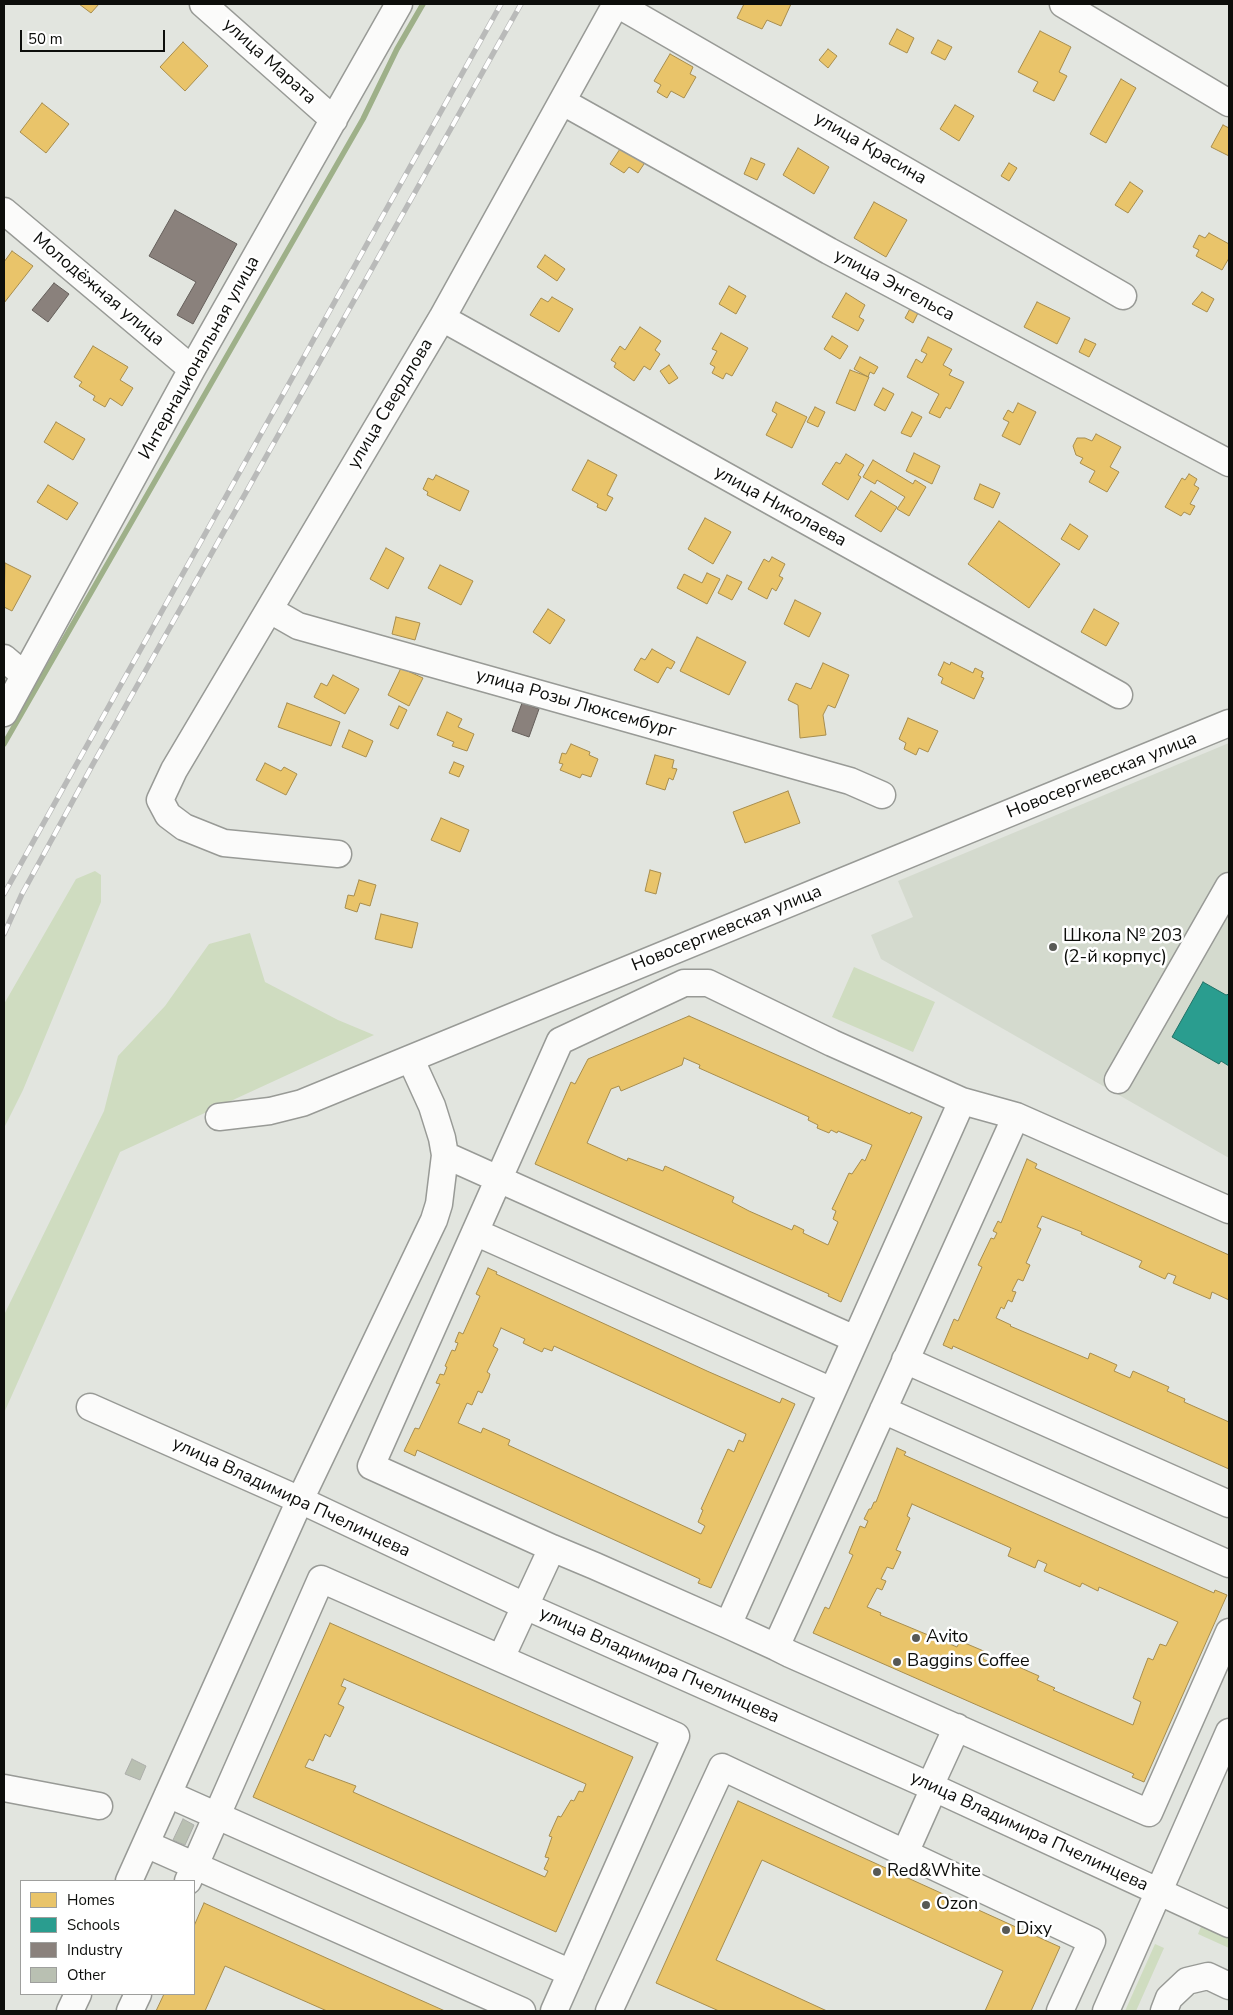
<!DOCTYPE html>
<meta charset="utf-8">
<style>
body{margin:0}
#map{position:relative;width:1233px;height:2015px;overflow:hidden;background:#e2e5df;font-family:"Nunito Sans",sans-serif}
canvas{display:block}
.frame{position:absolute;inset:0;border:5px solid #0d0e0b;pointer-events:none}
.legend{position:absolute;left:20px;top:1880px;width:175px;height:115px;box-sizing:border-box;background:#fff;border:1px solid #9e9f9d;margin:0;padding:6px 9px;list-style:none;font-size:15px;color:#0d0e0b}
.legend li{display:flex;align-items:center;gap:10px;height:25px}
.legend b{width:25px;border:1px solid #9e9f9d}
.scale{position:absolute;left:20px;top:30px;width:145px;height:22px;box-sizing:border-box;border:2px solid #0d0e0b;border-top:0;padding-left:6px;font-size:15px;line-height:18px;white-space:nowrap;color:#0d0e0b;-webkit-text-stroke:4px #fff;paint-order:stroke}
</style>
<div id="map">
<canvas width="1233" height="2015"></canvas>
<div class="frame"></div>
<ul class="legend">
<li><b style="height:14px;background:#e9c46a"></b>Homes</li>
<li><b style="height:14px;background:#2a9d8f"></b>Schools</li>
<li><b style="height:14px;background:#8a817c"></b>Industry</li>
<li><b style="height:14px;background:#b9c0b2"></b>Other</li>
</ul>
<div class="scale">50 m</div>
</div>
<script>
const ctx = document.querySelector('canvas').getContext('2d');
ctx.lineJoin = 'round';
function fill(path, color) { ctx.fillStyle = color; ctx.fill(path, 'evenodd'); }
const shape = rows => new Path2D(rows.map(r => 'M' + r).join(''));
function trace(path, color, width, dash) { ctx.strokeStyle = color; ctx.lineWidth = width; ctx.lineCap = dash ? 'butt' : 'round'; ctx.setLineDash(dash || []); ctx.stroke(path); }
function write(font, color, halo, rows, align = 'center') {
  ctx.font = font + ' "Nunito Sans",sans-serif'; ctx.lineWidth = 5; ctx.setLineDash([]); ctx.textBaseline = 'middle'; ctx.strokeStyle = halo; ctx.fillStyle = color; for (const [text, x, y, turn = 0] of rows) {
    ctx.save(); ctx.translate(x, y); ctx.rotate((+turn || 0) * Math.PI / 180); ctx.textAlign = isNaN(turn) ? turn : align; if (halo) ctx.strokeText(text, 0, 0); ctx.fillText(text, 0, 0); ctx.restore();
  }
}
fill(shape([
 [1229,743,1229,1158,881,959,871,935,913,917,898,881]
]), '#d4dace');
fill(shape([
 [95,871,101,875,101,902,23,1090,4,1128,4,1004,76,879],
 [250,933,265,982,338,1020,374,1035,120,1152,4,1413,4,1315,104,1111,118,1056,165,1006,209,944],
 [854,967,935,1002,913,1052,832,1017],
 [1202,1924,1229,1937,1229,1948,1198,1934],
 [1155,1944,1164,1948,1136,2011,1125,2011]
]), '#cfdcc0');
const homes = shape([
 [79,4,99,4,91,13,79,4],
 [744,4,791,4,781,26,767,20,762,29,737,18,744,4],
 [897,29,914,38,907,53,889,44,897,29],
 [1040,31,1071,47,1059,72,1067,76,1054,101,1033,91,1038,82,1018,72,1040,31],
 [938,40,952,47,945,60,931,53,938,40],
 [183,42,208,66,185,91,160,67,183,42],
 [828,49,837,56,828,68,819,60,828,49],
 [670,54,693,67,690,74,696,77,684,98,671,91,667,98,657,92,661,85,654,81,670,54],
 [1121,79,1136,88,1106,143,1090,134,1121,79],
 [42,103,69,124,46,153,20,132,42,103],
 [955,105,974,116,959,141,940,129,955,105],
 [1223,125,1229,128,1229,156,1211,147,1223,125],
 [624,143,646,161,638,173,629,167,624,173,610,164,624,143],
 [798,148,829,167,814,194,783,175,798,148],
 [751,158,765,164,757,180,744,174,751,158],
 [1009,163,1017,168,1009,181,1001,176,1009,163],
 [1130,182,1143,191,1128,213,1115,205,1130,182],
 [874,202,907,220,886,257,854,238,874,202],
 [1209,233,1229,244,1229,258,1222,270,1196,256,1199,250,1193,247,1199,235,1205,238,1209,233],
 [12,251,33,266,4,303,4,262,12,251],
 [545,255,565,269,557,281,537,267,545,255],
 [729,286,746,296,736,314,719,304,729,286],
 [1202,292,1214,299,1207,312,1192,304,1202,292],
 [846,293,865,305,859,317,864,320,858,331,832,317,846,293],
 [552,297,573,309,559,332,530,315,541,298,548,302,552,297],
 [1037,302,1070,318,1057,344,1024,327,1037,302],
 [912,305,920,309,913,323,905,318,912,305],
 [640,327,661,341,655,350,660,354,650,370,644,366,634,381,614,367,616,363,611,360,620,346,625,350,640,327],
 [721,333,748,348,732,376,726,373,723,379,712,373,715,367,710,364,717,351,712,349,721,333],
 [832,336,848,346,840,359,824,349,832,336],
 [928,337,952,349,943,365,952,370,949,375,964,382,950,409,946,407,940,418,929,413,939,394,907,377,916,359,922,363,927,354,921,351,928,337],
 [1085,339,1096,344,1089,357,1079,352,1085,339],
 [93,346,128,367,120,380,133,388,122,406,110,398,105,407,93,400,95,396,79,386,82,382,74,377,93,346],
 [860,357,878,367,874,374,870,372,868,377,854,369,860,357],
 [669,365,678,378,669,384,660,371,669,365],
 [850,370,869,377,855,411,836,403,850,370],
 [883,388,894,394,885,411,874,405,883,388],
 [776,402,807,417,792,448,766,435,777,414,772,411,776,402],
 [1018,403,1036,412,1020,445,1002,436,1009,422,1003,419,1008,410,1013,413,1018,403],
 [815,407,825,412,818,427,807,422,815,407],
 [912,412,922,417,911,437,901,433,912,412],
 [56,422,85,439,73,460,44,442,56,422],
 [1096,434,1121,447,1110,467,1119,472,1107,492,1089,482,1095,471,1080,463,1083,458,1076,455,1073,446,1077,438,1085,438,1092,441,1096,434],
 [914,453,940,466,932,484,906,471,914,453],
 [846,454,864,465,858,475,861,477,848,500,822,484,836,462,840,464,846,454],
 [588,460,617,475,607,495,613,498,606,511,597,507,598,504,572,490,588,460],
 [873,460,913,484,915,480,926,487,909,516,897,509,905,497,877,480,875,484,863,477,873,460],
 [1189,474,1197,479,1194,485,1199,488,1190,504,1195,506,1190,515,1184,512,1181,516,1165,507,1182,478,1185,480,1189,474],
 [436,475,469,491,460,511,427,495,428,492,423,489,428,478,433,480,436,475],
 [980,484,1000,493,993,508,974,499,980,484],
 [48,485,78,503,67,520,37,502,48,485],
 [871,491,897,507,881,532,855,516,871,491],
 [705,518,731,532,713,564,688,549,705,518],
 [999,521,1060,564,1029,608,968,564,999,521],
 [1070,524,1088,536,1079,550,1061,539,1070,524],
 [386,548,404,558,388,589,370,579,386,548],
 [772,557,785,564,779,576,783,578,776,591,772,588,767,599,748,589,764,559,769,562,772,557],
 [5,563,31,576,12,611,4,607,5,563],
 [440,565,473,581,461,605,428,588,440,565],
 [707,573,720,579,707,604,677,588,684,574,702,583,707,573],
 [727,575,742,582,732,600,718,593,727,575],
 [795,600,821,613,809,637,784,624,795,600],
 [548,609,565,620,550,644,533,632,548,609],
 [1094,609,1119,623,1106,646,1081,632,1094,609],
 [396,617,420,623,415,640,392,634,396,617],
 [697,637,746,662,729,695,680,671,697,637],
 [652,649,675,662,671,669,667,667,658,683,634,670,641,658,645,660,652,649],
 [944,662,950,665,951,662,973,673,975,668,983,672,981,677,984,678,974,699,941,683,943,678,938,675,944,662],
 [823,663,849,675,835,708,828,705,823,715,826,735,800,738,798,705,788,700,796,683,811,689,823,663],
 [401,668,423,678,409,706,388,695,401,668],
 [333,675,359,689,345,714,314,697,321,683,327,686,333,675],
 [287,703,340,722,331,746,278,727,287,703],
 [399,706,407,710,398,729,390,725,399,706],
 [447,712,462,719,458,727,474,734,467,751,452,746,454,742,437,735,447,712],
 [908,718,938,731,928,752,919,748,916,755,904,749,906,743,899,739,908,718],
 [349,730,373,741,366,757,342,747,349,730],
 [571,744,590,752,589,755,598,759,591,777,582,774,580,778,560,770,563,764,559,763,562,753,566,754,571,744],
 [655,755,674,760,672,768,677,769,673,780,669,778,665,790,646,784,655,755],
 [454,762,464,766,459,777,449,773,454,762],
 [265,763,281,771,284,767,297,774,286,795,256,780,265,763],
 [788,791,800,823,745,843,733,812,788,791],
 [441,818,469,830,460,852,431,840,441,818],
 [650,870,661,873,656,894,645,891,650,870],
 [359,880,376,885,370,906,360,903,357,912,345,908,348,895,354,896,359,880],
 [381,914,418,923,412,948,375,939,381,914],
 [689,1016,910,1114,911,1112,922,1117,841,1302,828,1296,829,1294,535,1164,571,1082,575,1084,588,1059,689,1016],
 [684,1058,700,1065,699,1068,809,1117,808,1120,818,1125,817,1128,829,1133,831,1130,837,1133,838,1131,872,1145,865,1161,862,1159,852,1174,849,1173,832,1209,836,1211,833,1219,838,1222,828,1245,803,1233,804,1230,794,1225,792,1230,749,1211,732,1202,734,1197,665,1166,663,1171,628,1158,627,1161,587,1143,611,1089,619,1086,621,1091,682,1065,684,1058],
 [1027,1159,1037,1164,1035,1168,1229,1255,1229,1300,1212,1292,1210,1299,1173,1283,1176,1276,1168,1273,1165,1279,1139,1267,1142,1261,1081,1234,1082,1232,1042,1216,1037,1227,1041,1229,1026,1263,1030,1265,1023,1281,1018,1279,1012,1291,1016,1292,1012,1302,1008,1300,1004,1309,1001,1307,996,1318,1011,1325,1010,1326,1088,1359,1090,1353,1117,1365,1114,1371,1130,1378,1133,1371,1169,1387,1167,1391,1185,1399,1184,1402,1229,1422,1229,1469,953,1346,952,1349,943,1345,954,1319,958,1321,982,1267,978,1265,991,1238,994,1239,997,1233,993,1231,998,1221,1001,1223,1027,1159],
 [488,1268,497,1272,496,1274,707,1371,780,1403,782,1398,795,1404,711,1588,698,1583,700,1579,417,1450,415,1456,404,1451,415,1428,419,1429,440,1384,436,1383,440,1374,444,1375,447,1367,445,1366,451,1352,452,1350,455,1351,458,1343,455,1342,459,1332,463,1334,480,1296,476,1294,488,1268],
 [501,1328,525,1339,523,1343,542,1352,544,1348,552,1351,554,1346,746,1434,743,1442,739,1440,734,1452,728,1449,701,1509,703,1510,698,1522,705,1526,701,1534,508,1445,510,1440,483,1428,481,1433,458,1423,467,1403,472,1405,478,1391,482,1393,489,1378,490,1374,487,1372,498,1349,493,1346,501,1328],
 [897,1448,906,1452,904,1455,1214,1593,1215,1590,1227,1595,1144,1782,1132,1777,1134,1774,813,1633,825,1607,829,1609,853,1555,849,1553,860,1526,865,1528,868,1521,864,1519,869,1509,871,1509,874,1502,876,1502,897,1448],
 [912,1504,1011,1548,1008,1556,1035,1568,1038,1560,1047,1564,1044,1571,1080,1587,1082,1583,1098,1591,1099,1587,1178,1622,1166,1646,1160,1644,1153,1660,1148,1658,1143,1671,1133,1698,1141,1702,1133,1725,1053,1690,1055,1688,1037,1680,1039,1676,1003,1660,1000,1666,983,1659,986,1652,960,1641,957,1647,880,1615,881,1613,867,1607,877,1588,882,1590,886,1581,881,1579,887,1567,893,1569,901,1552,896,1550,910,1518,907,1516,912,1504],
 [330,1623,633,1757,556,1932,253,1797,330,1623],
 [344,1679,586,1784,583,1792,579,1791,574,1801,571,1800,561,1817,558,1816,549,1836,552,1837,545,1857,549,1858,544,1869,548,1871,545,1877,353,1792,356,1786,305,1767,309,1759,313,1761,325,1734,330,1737,344,1707,338,1704,346,1688,341,1686,344,1679],
 [738,1801,1060,1947,1031,2011,985,2011,1003,1971,762,1860,716,1960,827,2011,719,2011,656,1983,738,1801],
 [204,1903,362,1974,445,2011,327,2011,225,1966,205,2011,156,2011,164,1994,194,1994,194,1926,204,1903]
]);
fill(homes, '#e9c46a');
trace(homes, '#a78d4e', 1);
const schools = shape([
 [1203,982,1226,995,1229,994,1229,1066,1221,1061,1219,1064,1172,1037,1203,982]
]);
fill(schools, '#2a9d8f');
trace(schools, '#217267', 1);
const industry = shape([
 [175,210,237,244,193,324,177,315,196,282,149,256,175,210],
 [54,283,69,294,48,322,32,310,54,283],
 [522,703,539,709,529,737,512,731,522,703]
]);
fill(industry, '#8a817c');
trace(industry, '#645e5a', 1);
trace(shape([
 [4,744,363,119,397,49,423,4]
]), '#9eb089', 5.5);
const building = shape([
 [132,1759,146,1766,140,1780,125,1774,132,1759],
 [183,1819,194,1825,185,1845,173,1840,183,1819]
]);
fill(building, '#b9c0b2');
trace(building, '#acaeaa', 1);
const minor = shape([
 [203,4,334,120],
 [617,4,1123,296],
 [1063,4,1229,103],
 [563,102,829,251,1229,463],
 [4,211,192,369],
 [442,318,1119,695],
 [270,610,298,626,850,781,882,795],
 [4,658,24,675],
 [4,713,192,369,399,4],
 [338,854,224,843,184,827,168,815,160,800,174,770,442,318,616,4],
 [1118,1080,1229,886],
 [1016,1116,1229,1210],
 [219,1117,270,1111,302,1103,1229,723],
 [445,1155,855,1339],
 [475,1232,832,1391],
 [905,1360,1229,1504],
 [90,1407,300,1500,525,1606,930,1786,1229,1924],
 [883,1410,1229,1564],
 [728,1625,962,1101],
 [776,1647,1016,1116,962,1101,832,1043,708,983,684,983,560,1041,371,1466,552,1548,595,1566,728,1625,776,1647,790,1654,1149,1813,1229,1632],
 [501,1658,552,1548],
 [930,1786,957,1727],
 [4,1788,99,1806],
 [168,1794,571,1973],
 [146,1844,522,2011],
 [905,1853,934,1788],
 [129,1881,300,1500,434,1220,439,1204,445,1155,442,1138,432,1106,411,1060],
 [188,1881,321,1579,676,1736,554,2011],
 [70,2011,78,1994],
 [130,2011,138,1994],
 [609,2011,722,1767,1092,1941,1060,2011],
 [1106,2011,1229,1732],
 [1164,2011,1169,1998,1187,1981,1208,1976,1229,1986]
]);
trace(minor, '#989a96', 29);
trace(minor, '#fbfbfa', 26);
const rail = shape([
 [4,894,501,4],
 [4,934,22,894,93,764,521,4]
]);
trace(rail, '#b9bab9', 5.5);
trace(rail, '#fff', 4, [11]);
for (const [x, y, r, color] of [
 [1053,947,5,"#585955"],
 [916,1638,5,"#585955"],
 [897,1662,5,"#585955"],
 [877,1872,5,"#585955"],
 [926,1905,5,"#585955"],
 [1006,1930,5,"#585955"]
]) { const dot = new Path2D(); dot.arc(x, y, r, 0, 2 * Math.PI); ctx.fillStyle = color; ctx.fill(dot); trace(dot, '#fff', 2); }
write('18px', '#0d0e0b', '#fff', [
 ["улица Марата",269,62,42],
 ["улица Красина",870,149,30],
 ["улица Энгельса",894,286,28],
 ["Молодёжная улица",98,290,40],
 ["Интернациональная улица",200,358,-61],
 ["улица Свердлова",391,404,-59],
 ["улица Николаева",780,507,29],
 ["улица Розы Люксембург",576,704,16],
 ["Новосергиевская улица",1102,776,-22],
 ["Новосергиевская улица",727,929,-22],
 ["улица Владимира Пчелинцева",291,1498,25],
 ["улица Владимира Пчелинцева",659,1666,24],
 ["улица Владимира Пчелинцева",1029,1832,25]
]);
write('18px', '#0d0e0b', '#fff', [
 ["Школа № 203",1063,937],
 ["(2-й корпус)",1063,958],
 ["Avito",926,1638],
 ["Baggins Coffee",907,1662],
 ["Red&White",887,1872],
 ["Ozon",936,1905],
 ["Dixy",1016,1930]
], 'left');
</script>
